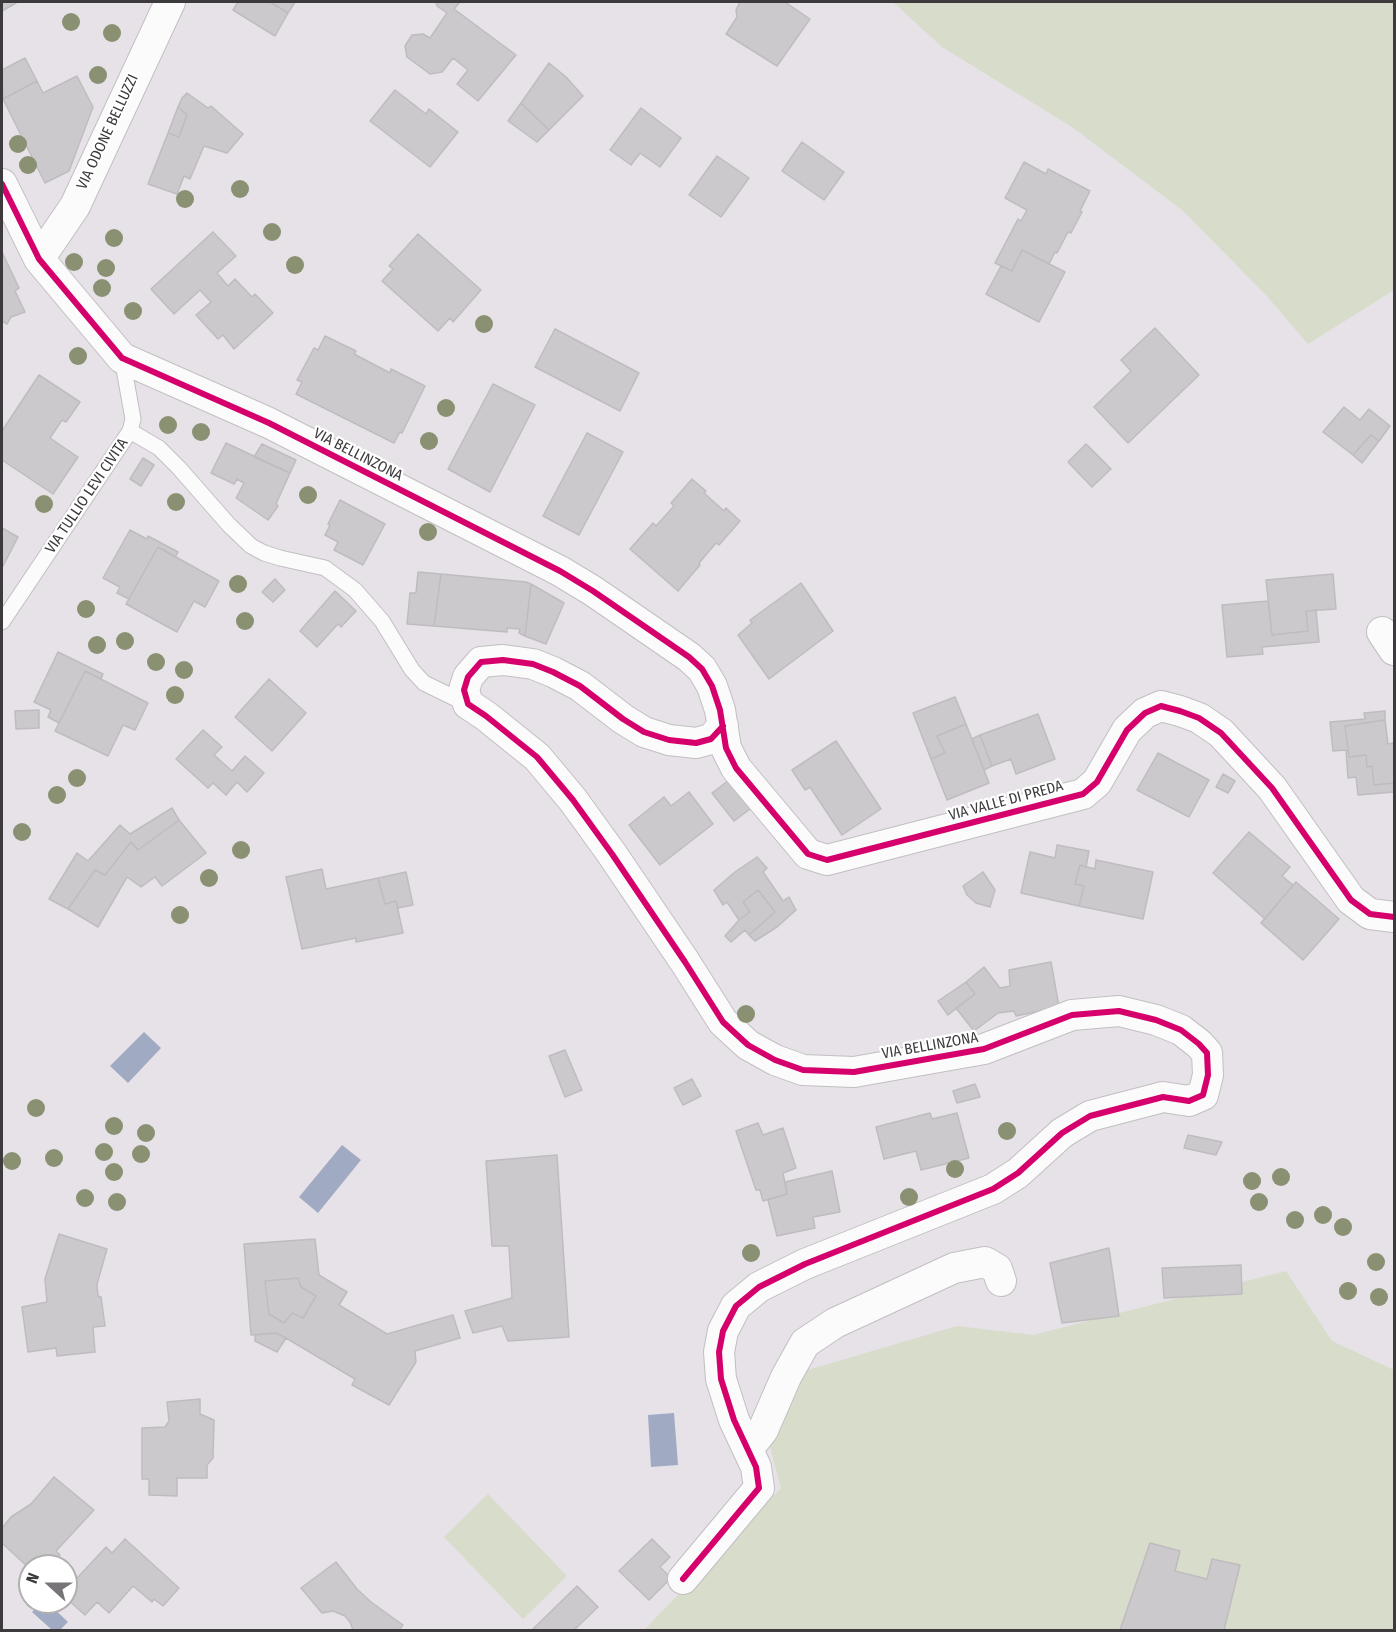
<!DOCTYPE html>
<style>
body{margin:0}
#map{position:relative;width:1396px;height:1632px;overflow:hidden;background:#e6e2e7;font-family:"Fira Sans Condensed",sans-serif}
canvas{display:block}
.frame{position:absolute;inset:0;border:3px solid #3d3a3d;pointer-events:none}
.north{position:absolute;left:18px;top:1554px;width:60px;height:60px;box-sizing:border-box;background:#fff;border:2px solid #b1b0b1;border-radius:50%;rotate:291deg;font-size:16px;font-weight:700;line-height:24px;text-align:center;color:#3d3a3d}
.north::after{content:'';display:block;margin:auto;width:21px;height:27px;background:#787578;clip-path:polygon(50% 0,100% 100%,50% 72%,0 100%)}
</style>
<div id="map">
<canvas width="1396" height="1632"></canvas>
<div class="frame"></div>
<div class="north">N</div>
</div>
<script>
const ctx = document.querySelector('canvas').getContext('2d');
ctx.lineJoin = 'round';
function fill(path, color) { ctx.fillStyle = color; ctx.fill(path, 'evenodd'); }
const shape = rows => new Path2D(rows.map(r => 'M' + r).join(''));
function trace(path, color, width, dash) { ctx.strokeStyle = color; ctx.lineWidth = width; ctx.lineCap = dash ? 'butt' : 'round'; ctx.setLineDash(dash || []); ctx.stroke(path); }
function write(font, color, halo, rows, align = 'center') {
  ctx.font = font + ' "Fira Sans Condensed",sans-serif'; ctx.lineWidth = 4.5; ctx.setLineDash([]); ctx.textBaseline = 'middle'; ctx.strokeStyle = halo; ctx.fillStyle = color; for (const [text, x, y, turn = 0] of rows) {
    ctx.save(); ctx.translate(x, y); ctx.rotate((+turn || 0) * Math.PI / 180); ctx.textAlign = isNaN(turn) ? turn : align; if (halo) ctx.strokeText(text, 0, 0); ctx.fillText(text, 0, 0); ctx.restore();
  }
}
fill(shape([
 [893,2,1394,2,1394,290,1308,344,1266,295,1182,210,1072,127,942,47],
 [1286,1271,1332,1341,1394,1370,1394,1630,644,1630,781,1488,767,1436,801,1372,957,1326,1033,1335],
 [488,1494,567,1576,523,1619,444,1537]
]), '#d8dcca');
fill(shape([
 [144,1032,161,1048,128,1083,110,1066],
 [342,1145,361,1160,318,1213,299,1197],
 [674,1413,678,1465,651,1467,648,1415],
 [42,1602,47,1602,68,1622,60,1630,52,1630,32,1612]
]), '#a1aac3');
const building = shape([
 [2,2,15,2,16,3,2,11,2,2],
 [238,2,270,2,288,13,275,36,233,10,238,2],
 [270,2,295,2,288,13,270,2],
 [436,2,460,2,454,9,516,55,478,101,457,84,468,70,453,58,442,72,430,74,407,57,405,46,412,35,423,34,430,38,447,13,437,6,436,2],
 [740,2,785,2,810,19,777,66,726,34,737,17,736,10,740,2],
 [25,58,37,81,3,99,2,70,25,58],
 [549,63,566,77,583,96,549,130,521,103,549,63],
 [77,76,93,107,69,171,45,183,3,99,37,81,43,93,77,76],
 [395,90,426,114,429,109,458,132,430,167,370,121,395,90],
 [187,93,208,108,211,106,243,134,227,153,204,146,190,179,184,176,177,194,148,184,168,133,179,137,187,115,178,107,182,98,187,93],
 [521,103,549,130,537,142,508,121,521,103],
 [178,107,187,115,179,137,168,133,178,107],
 [641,108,681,138,660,167,640,153,631,165,610,150,641,108],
 [802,142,844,172,824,200,782,171,802,142],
 [717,156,749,178,721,217,689,195,717,156],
 [1024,162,1046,174,1048,169,1090,191,1080,211,1082,212,1071,233,1068,232,1057,253,1055,252,1049,264,1022,250,1012,271,995,263,1018,219,1021,221,1027,210,1005,198,1024,162],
 [213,232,236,256,217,273,228,286,235,279,252,297,255,294,273,313,234,349,223,335,218,339,196,315,211,302,200,290,174,314,151,289,213,232],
 [418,234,481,290,453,322,450,318,438,331,382,281,393,269,389,266,418,234],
 [1022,250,1065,272,1039,322,986,294,1001,266,1012,271,1022,250],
 [2,252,19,288,15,291,25,312,11,317,7,324,2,321,2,252],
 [1155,328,1199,375,1128,443,1094,407,1131,371,1121,360,1155,328],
 [555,329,639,373,620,411,535,367,555,329],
 [325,336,356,351,354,354,390,373,391,369,425,386,402,433,400,432,394,443,296,394,302,382,297,380,314,348,318,350,325,336],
 [39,375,80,402,66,422,62,420,50,438,78,457,53,494,2,460,2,431,39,375],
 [493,384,535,405,490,492,448,469,493,384],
 [1344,407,1360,420,1369,409,1390,426,1379,441,1371,435,1353,455,1323,432,1344,407],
 [587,433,623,452,579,535,543,516,587,433],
 [1371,435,1379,441,1362,463,1353,455,1371,435],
 [226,443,290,473,276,504,278,506,268,520,236,498,244,483,237,479,234,484,211,473,226,443],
 [262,444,296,460,290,473,254,457,262,444],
 [1086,444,1111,469,1092,487,1068,462,1086,444],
 [143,458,154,465,141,486,130,479,143,458],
 [692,479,706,491,704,493,724,511,726,508,740,521,719,545,716,543,699,563,700,565,678,591,630,549,653,523,656,526,674,506,671,503,692,479],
 [340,500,385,524,363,565,334,550,338,542,325,535,330,525,328,524,340,500],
 [2,528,18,537,2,568,2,528],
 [130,530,147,539,148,536,178,552,175,557,158,547,129,599,117,593,120,587,103,578,130,530],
 [158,547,219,581,205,607,194,601,177,632,126,604,158,547],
 [418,572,441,574,434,626,407,624,410,593,416,593,418,572],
 [441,574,526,582,531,584,525,636,519,633,520,629,507,628,507,632,434,626,441,574],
 [1333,574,1336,609,1306,611,1308,631,1272,635,1266,580,1333,574],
 [275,579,285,590,273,602,262,592,275,579],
 [801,583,833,631,769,679,738,635,752,623,750,620,801,583],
 [531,584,564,603,546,644,525,636,531,584],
 [335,591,356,611,341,627,338,624,317,647,300,631,335,591],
 [1268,601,1272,635,1308,631,1306,611,1316,610,1319,642,1262,647,1263,654,1227,657,1222,605,1268,601],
 [58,652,103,674,101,679,85,671,59,723,48,717,51,710,34,702,58,652],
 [85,671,148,703,135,730,123,725,108,756,55,731,85,671],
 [269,679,306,713,272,751,235,717,269,679],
 [955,697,966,724,937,736,945,753,931,759,913,713,955,697],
 [39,710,39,728,16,729,15,711,39,710],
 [1385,711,1385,720,1345,726,1349,757,1366,755,1367,767,1372,766,1374,785,1394,783,1394,792,1358,795,1356,777,1348,778,1346,750,1333,751,1330,722,1365,719,1364,713,1385,711],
 [1038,714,1055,759,1016,774,1011,759,992,766,980,735,1038,714],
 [1385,720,1388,744,1394,743,1394,783,1374,785,1372,766,1367,767,1366,755,1349,757,1345,726,1385,720],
 [966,724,989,783,947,800,931,759,945,753,937,736,966,724],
 [203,730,222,747,214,755,232,771,245,756,264,773,247,792,237,782,226,795,213,783,208,788,176,759,203,730],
 [980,735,992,766,984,770,972,739,980,735],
 [836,741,881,809,842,835,810,787,805,790,792,770,836,741],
 [1158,753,1209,780,1189,817,1137,790,1158,753],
 [1223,774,1235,781,1228,793,1216,787,1223,774],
 [729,780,753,807,734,821,712,793,729,780],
 [689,792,713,824,660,865,629,825,664,797,671,806,689,792],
 [172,808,179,820,138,850,131,842,105,875,95,870,68,909,49,899,77,853,88,861,120,825,130,834,172,808],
 [179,820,206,853,162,886,155,877,141,887,127,877,98,927,68,909,95,870,105,875,131,842,138,850,179,820],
 [1249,832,1290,867,1282,876,1293,885,1265,919,1213,873,1249,832],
 [1057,845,1089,851,1086,867,1080,865,1075,884,1084,886,1079,906,1021,893,1030,852,1055,858,1057,845],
 [757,857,767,868,763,872,783,901,789,897,796,910,777,927,755,941,749,935,775,912,758,890,743,902,750,912,739,920,727,902,723,905,714,890,735,872,757,857],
 [1096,860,1153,872,1143,919,1079,906,1084,886,1075,884,1080,865,1095,869,1096,860],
 [322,869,326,889,378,878,385,904,396,901,403,933,356,942,356,938,302,949,286,877,322,869],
 [406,872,413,905,398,908,396,901,385,904,378,878,406,872],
 [983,872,995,890,990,907,976,903,967,895,963,886,983,872],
 [1296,882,1339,919,1303,960,1261,923,1296,882],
 [758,890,775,912,749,935,745,930,731,942,725,936,739,920,750,912,743,902,758,890],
 [1051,962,1059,1007,1016,1016,1014,1011,998,1013,974,1031,956,1008,975,994,966,982,984,967,1000,988,1010,986,1009,970,1051,962],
 [966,982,975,994,948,1015,938,1001,966,982],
 [565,1050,582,1090,565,1097,549,1056,565,1050],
 [692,1079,701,1096,683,1105,674,1088,692,1079],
 [975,1084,980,1097,957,1103,953,1091,975,1084],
 [930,1113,932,1119,957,1113,969,1158,921,1170,916,1151,884,1159,876,1127,930,1113],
 [758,1123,763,1135,783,1128,796,1168,783,1173,787,1194,763,1201,760,1190,756,1190,736,1131,758,1123],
 [1188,1135,1222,1142,1216,1155,1184,1148,1188,1135],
 [557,1155,569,1337,508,1341,502,1326,473,1333,465,1311,512,1298,509,1246,492,1246,486,1161,557,1155],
 [832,1171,840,1212,813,1217,815,1228,777,1236,768,1200,787,1194,785,1182,832,1171],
 [59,1234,107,1249,97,1284,98,1296,101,1297,105,1326,93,1327,95,1352,57,1356,56,1348,28,1352,22,1307,47,1302,45,1279,59,1234],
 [315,1239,319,1275,347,1292,339,1305,387,1334,453,1315,460,1338,415,1351,416,1362,389,1405,352,1385,355,1379,286,1338,276,1333,251,1335,244,1244,315,1239],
 [298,1278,301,1287,316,1296,303,1318,292,1313,284,1323,269,1314,265,1281,298,1278],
 [1109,1248,1119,1316,1062,1323,1050,1263,1109,1248],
 [1241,1265,1242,1294,1164,1298,1162,1268,1241,1265],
 [298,1278,301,1287,316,1296,303,1318,292,1313,284,1323,269,1314,265,1281,298,1278],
 [276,1333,286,1338,277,1352,255,1341,255,1335,276,1333],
 [200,1399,200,1414,214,1420,213,1458,207,1465,207,1478,177,1478,177,1496,149,1495,149,1479,142,1479,142,1428,165,1427,169,1421,167,1402,200,1399],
 [54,1477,94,1510,56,1551,60,1555,50,1566,30,1566,30,1569,2,1543,2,1528,11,1517,31,1504,54,1477],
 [125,1539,179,1588,163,1606,154,1599,152,1602,133,1586,109,1613,97,1602,85,1615,66,1598,66,1590,106,1547,112,1553,125,1539],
 [652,1539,670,1557,660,1567,671,1578,649,1600,619,1571,652,1539],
 [1150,1543,1180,1551,1175,1571,1207,1579,1212,1559,1240,1565,1224,1630,1120,1630,1150,1543],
 [336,1562,357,1589,371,1602,403,1625,399,1630,353,1630,350,1622,345,1616,333,1611,322,1613,301,1588,336,1562],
 [577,1586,598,1607,574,1630,534,1630,533,1629,577,1586]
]);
fill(building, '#ccc9cd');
trace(building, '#bfbcc0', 1.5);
const service = shape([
 [130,431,159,448,179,468,229,525,251,546,264,553,280,558,325,568,355,590,382,621,412,670,424,683,467,704],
 [2,622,130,431,133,419,122,358]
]);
const minor = shape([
 [2,184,39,259,122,358,269,423,560,571,593,591,689,657,702,669,712,686,720,710,726,748,736,768,808,854,827,860,1083,794,1097,782,1127,730,1145,713,1161,706,1180,711,1199,718,1221,733,1272,788,1351,900,1370,914,1394,917],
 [39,259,75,206,170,2],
 [1382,632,1394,650],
 [748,1449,763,1430,786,1377,805,1343,835,1323,954,1268,985,1262,997,1269,1001,1281],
 [683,1579,759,1488,756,1467,734,1420,721,1379,719,1352,723,1331,736,1306,759,1287,805,1264,993,1189,1018,1173,1062,1133,1090,1116,1163,1097,1189,1101,1203,1095,1208,1075,1207,1053,1199,1044,1181,1030,1156,1020,1119,1011,1072,1015,984,1049,854,1072,803,1070,775,1060,748,1045,723,1022,685,962,612,854,573,800,537,757,486,716,468,704,464,690,468,677,481,662,503,660,533,664,553,672,580,686,623,719,644,732,669,740,696,743,711,739,723,726]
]);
trace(service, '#c2bfc2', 17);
trace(minor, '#c2bfc2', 32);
trace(service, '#fbfbfb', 15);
trace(minor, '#fbfbfb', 30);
trace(shape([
 [2,184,39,259,122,358,269,423,560,571,593,591,689,657,702,669,712,686,720,710,726,748,736,768,808,854,827,860,1083,794,1097,782,1127,730,1145,713,1161,706,1180,711,1199,718,1221,733,1272,788,1351,900,1370,914,1394,917],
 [683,1579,759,1488,756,1467,734,1420,721,1379,719,1352,723,1331,736,1306,759,1287,805,1264,993,1189,1018,1173,1062,1133,1090,1116,1163,1097,1189,1101,1203,1095,1208,1075,1207,1053,1199,1044,1181,1030,1156,1020,1119,1011,1072,1015,984,1049,854,1072,803,1070,775,1060,748,1045,723,1022,685,962,612,854,573,800,537,757,486,716,468,704,464,690,468,677,481,662,503,660,533,664,553,672,580,686,623,719,644,732,669,740,696,743,711,739,723,726]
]), '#d6006c', 6);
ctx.fillStyle = '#8a9072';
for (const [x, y] of [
 [71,22],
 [112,33],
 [98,75],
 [18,144],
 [28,165],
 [240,189],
 [185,199],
 [272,232],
 [114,238],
 [74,262],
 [295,265],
 [106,268],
 [102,288],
 [133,311],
 [484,324],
 [78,356],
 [446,408],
 [168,425],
 [201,432],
 [429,441],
 [308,495],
 [176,502],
 [44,504],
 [428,532],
 [238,584],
 [86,609],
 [245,621],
 [125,641],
 [97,645],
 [156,662],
 [184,670],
 [175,695],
 [77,778],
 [57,795],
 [22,832],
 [241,850],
 [209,878],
 [180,915],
 [746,1014],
 [36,1108],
 [114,1126],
 [1007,1131],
 [146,1133],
 [104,1152],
 [141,1154],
 [54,1158],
 [12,1161],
 [955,1169],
 [114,1172],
 [1281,1177],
 [1252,1181],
 [909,1197],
 [85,1198],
 [117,1202],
 [1259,1202],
 [1323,1215],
 [1295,1220],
 [1343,1227],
 [751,1253],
 [1376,1262],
 [1348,1291],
 [1379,1297]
]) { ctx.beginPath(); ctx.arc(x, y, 9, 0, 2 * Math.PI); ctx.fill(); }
write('15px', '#3d3a3d', '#fff', [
 ["VIA ODONE BELLUZZI",108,132,-65],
 ["VIA BELLINZONA",358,455,27],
 ["VIA TULLIO LEVI CIVITA",87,496,-56],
 ["VIA VALLE DI PREDA",1006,801,-15],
 ["VIA BELLINZONA",930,1046,-10]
]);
</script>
